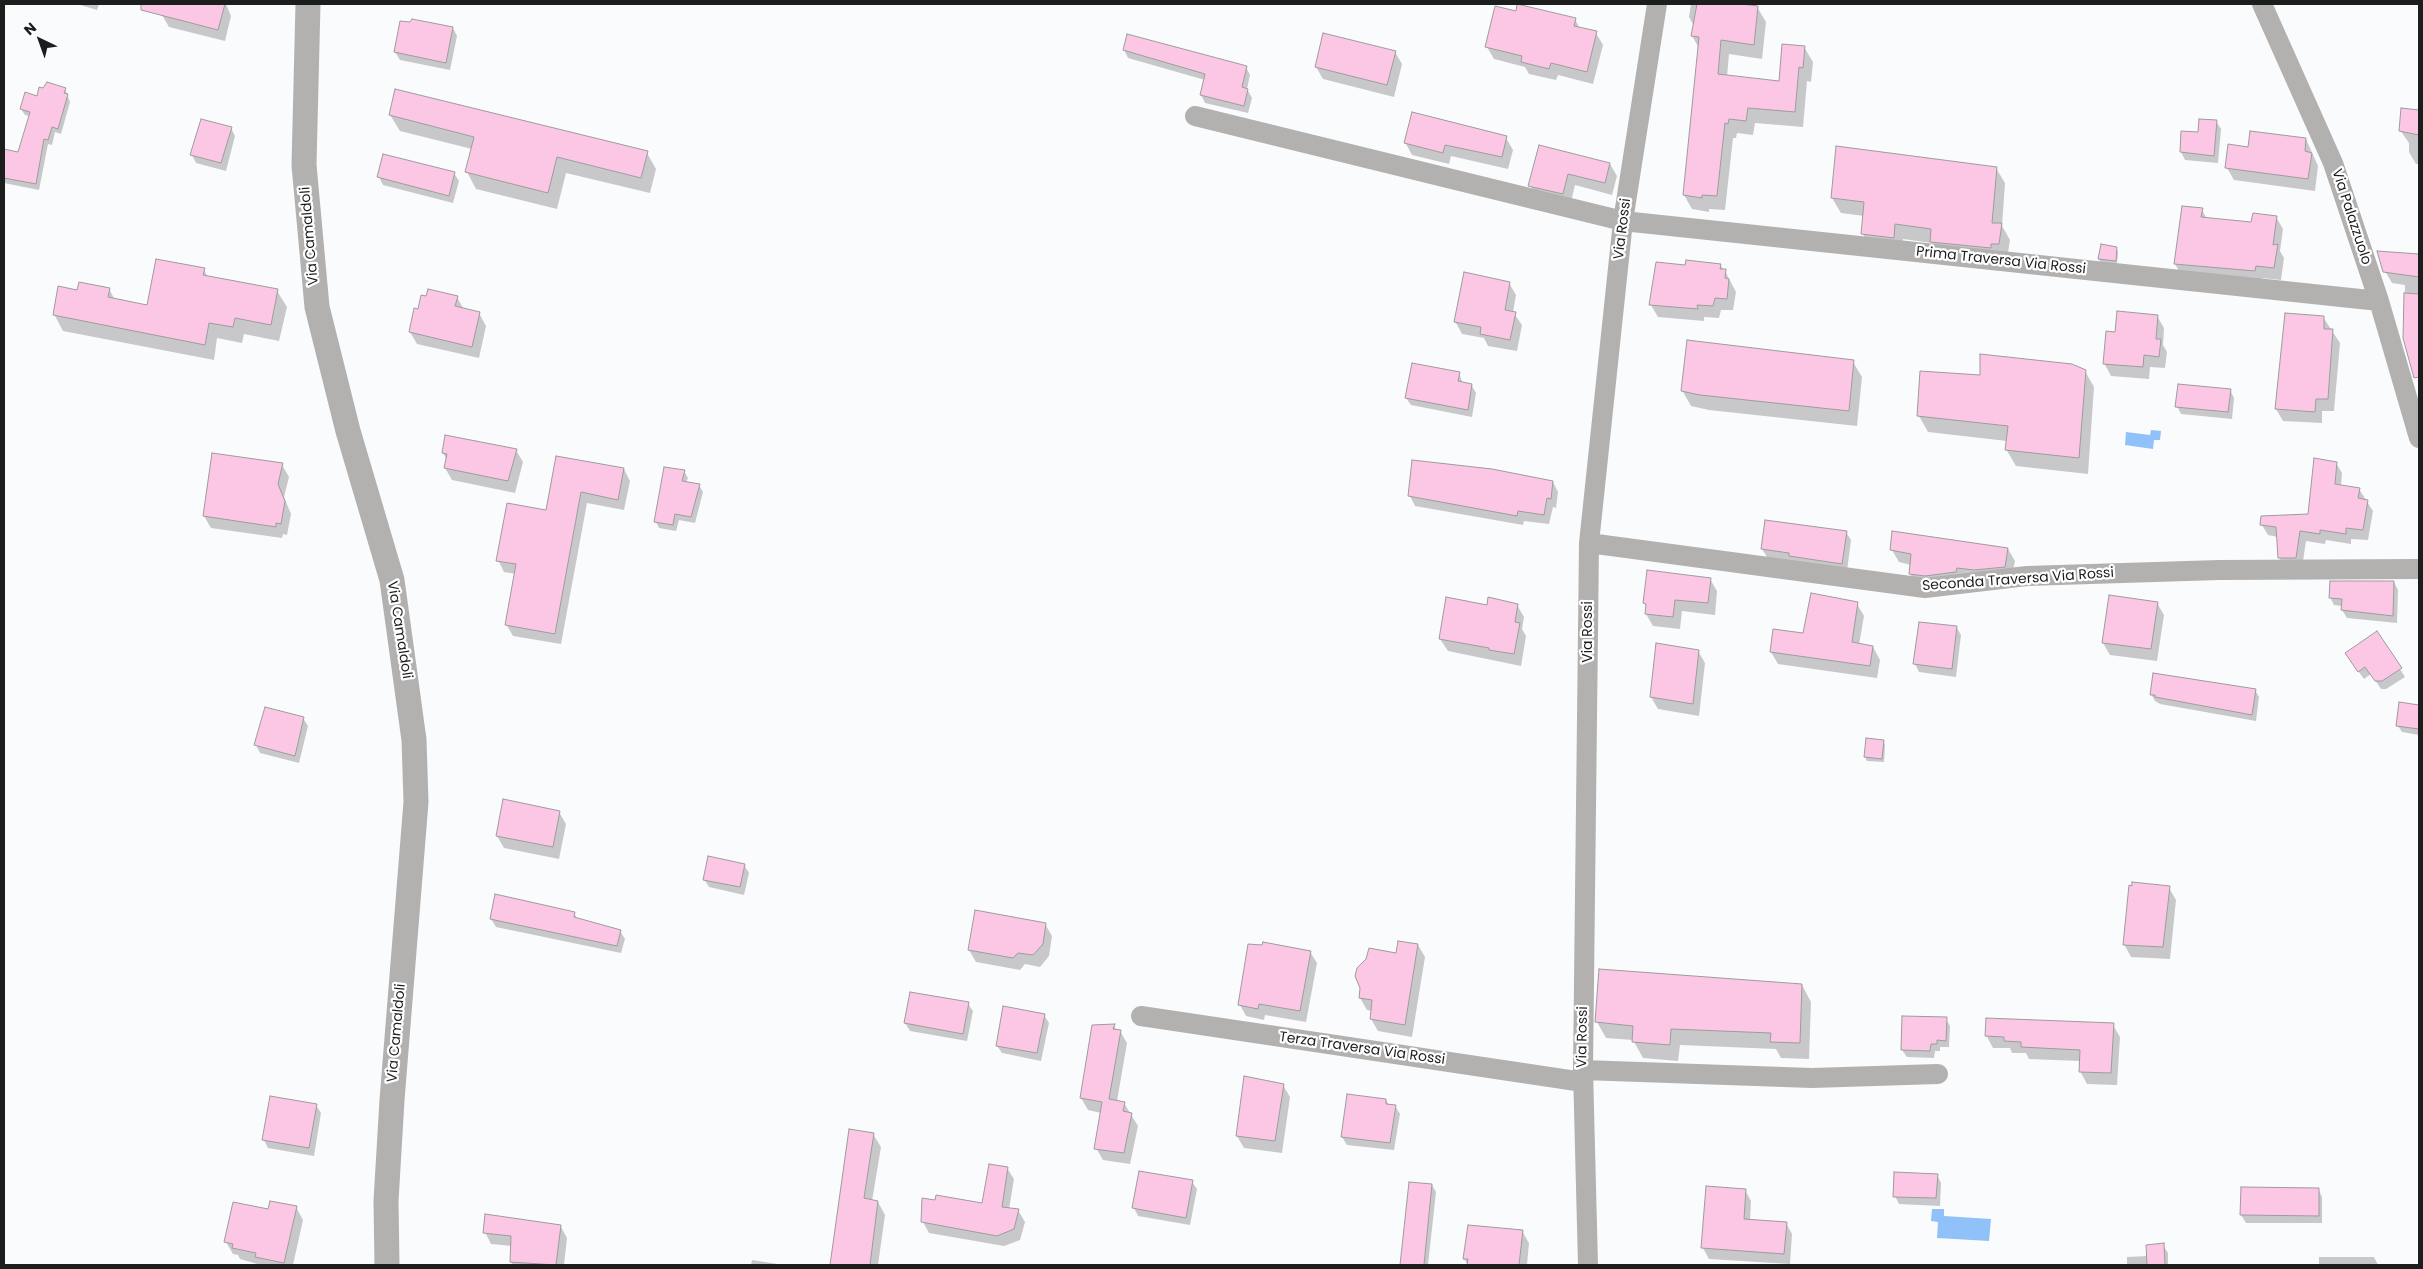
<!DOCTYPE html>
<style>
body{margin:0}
#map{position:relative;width:2423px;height:1269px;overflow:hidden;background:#fafbfd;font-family:Poppins,sans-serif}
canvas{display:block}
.frame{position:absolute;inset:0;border:5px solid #1c1d1d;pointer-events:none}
.north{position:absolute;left:15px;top:15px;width:50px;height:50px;-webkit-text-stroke:4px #fff;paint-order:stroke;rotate:318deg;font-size:14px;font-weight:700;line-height:20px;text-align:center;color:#1c1d1d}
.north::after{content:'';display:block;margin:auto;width:18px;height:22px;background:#1c1d1d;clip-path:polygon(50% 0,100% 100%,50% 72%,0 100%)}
</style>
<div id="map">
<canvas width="2423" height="1269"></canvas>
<div class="frame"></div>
<div class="north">N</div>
</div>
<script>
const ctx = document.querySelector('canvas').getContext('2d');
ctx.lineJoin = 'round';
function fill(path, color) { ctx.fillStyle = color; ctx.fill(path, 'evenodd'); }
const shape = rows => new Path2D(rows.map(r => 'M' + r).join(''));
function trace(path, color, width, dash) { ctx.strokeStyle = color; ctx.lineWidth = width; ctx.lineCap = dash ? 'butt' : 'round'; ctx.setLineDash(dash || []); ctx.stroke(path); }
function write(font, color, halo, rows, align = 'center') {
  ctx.font = font + ' Poppins,sans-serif'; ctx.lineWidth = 4.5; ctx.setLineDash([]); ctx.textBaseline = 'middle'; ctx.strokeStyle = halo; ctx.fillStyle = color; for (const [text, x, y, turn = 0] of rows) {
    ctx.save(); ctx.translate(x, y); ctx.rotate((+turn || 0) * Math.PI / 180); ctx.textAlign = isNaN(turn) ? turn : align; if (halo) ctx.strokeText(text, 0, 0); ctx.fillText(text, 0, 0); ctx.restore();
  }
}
fill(shape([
 [2151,430,2161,431,2160,440,2154,440,2153,449,2125,445,2126,432,2150,435],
 [1932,1209,1944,1209,1944,1216,1991,1219,1989,1241,1937,1238,1938,1222,1931,1221]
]), '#90c1f8');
fill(shape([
 [77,4,99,4,97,10],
 [165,4,226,4,231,16,225,41,169,27,162,15],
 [1691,4,1744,4,1757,7,1766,22,1762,59,1729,54,1727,77,1780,83,1804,47,1813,62,1811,82,1807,81,1803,127,1755,123,1753,135,1737,133,1736,138,1733,138,1725,210,1709,209,1709,212,1692,209,1684,195,1699,48,1692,36,1694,26,1689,17],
 [1517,13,1575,19,1580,29,1596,33,1603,45,1593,84,1558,75,1556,80,1529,74,1525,67,1494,59,1487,47],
 [453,28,457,36,450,70,400,60,395,52],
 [1128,36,1246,67,1250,75,1247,89,1252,98,1248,113,1205,103,1201,95,1205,80,1128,58,1124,50],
 [1395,52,1402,64,1394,97,1323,79,1316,67],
 [65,89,70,102,61,134,55,132,52,145,48,144,39,190,4,183,4,151,19,153,30,116,25,115,21,109,38,97],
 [2403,110,2419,111,2419,164,2416,164,2409,152,2409,143,2400,130],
 [390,115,647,153,656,169,650,193,566,173,557,209,476,189,467,172,472,149,400,131],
 [2216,121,2221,129,2218,163,2185,160,2181,152],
 [231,128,235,136,226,171,196,163,192,155],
 [1506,138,1513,150,1508,169,1451,156,1449,164,1412,155,1405,142],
 [2306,139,2318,166,2315,191,2234,180,2227,168,2250,148],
 [1540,146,1610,164,1617,176,1612,195,1575,185,1570,206,1537,198,1530,185],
 [1996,168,2005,183,2002,226,2010,240,2007,259,1940,257,1932,243,1903,239,1902,253,1871,249,1863,234,1864,216,1841,213,1832,198],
 [454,173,459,181,453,203,383,185,379,177],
 [2202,210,2207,219,2252,223,2276,217,2283,229,2280,251,2284,258,2281,280,2262,278,2262,283,2182,276,2175,264],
 [2116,248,2118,252,2117,264,2101,263,2099,259],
 [2379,252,2419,256,2419,360,2414,360,2404,337,2405,285,2392,283,2385,271],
 [1720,265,1725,271,1736,292,1733,310,1721,310,1719,318,1704,317,1704,321,1658,317,1651,305,1687,266],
 [204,270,208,277,277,291,287,307,279,341,244,334,242,343,217,338,214,360,63,331,54,314,78,291,109,289,115,300,148,306],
 [1509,283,1516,295,1513,312,1522,325,1517,351,1488,346,1484,338,1462,334,1455,321],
 [457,297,464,310,479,313,486,326,479,358,417,344,410,332,418,310],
 [2157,316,2164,328,2163,345,2167,352,2165,368,2150,367,2149,379,2111,376,2104,363,2116,333],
 [2323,317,2340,343,2334,411,2322,411,2322,423,2283,421,2276,409],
 [1853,362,1862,377,1857,426,1709,410,1691,406,1682,390],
 [2085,371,2094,387,2088,474,2016,466,2006,449,2007,441,1928,432,1919,416,1981,376],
 [1459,373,1463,384,1472,386,1476,393,1472,417,1411,405,1406,398],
 [2230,390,2234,398,2232,419,2181,414,2177,406],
 [516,450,523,462,515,493,452,480,445,468,447,460,443,453],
 [557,457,624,469,630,481,624,510,587,503,561,644,513,636,506,624,516,574,504,572,498,560,547,512],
 [2336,463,2342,473,2341,486,2359,489,2373,511,2368,540,2351,539,2351,544,2326,540,2325,544,2306,541,2302,568,2285,568,2279,557,2278,537,2268,535,2262,525,2309,515],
 [282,465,289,477,284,497,291,514,287,535,283,534,282,538,211,528,204,516],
 [684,471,688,478,686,483,699,485,703,492,695,523,679,520,676,531,659,528,656,522],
 [1553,482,1558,492,1556,508,1553,507,1549,524,1524,521,1523,525,1415,506,1410,496],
 [1846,532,1851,540,1847,571,1767,557,1762,549],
 [2008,549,2015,561,2011,579,1917,586,1910,574,1911,565,1899,562,1892,550],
 [1710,579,1717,591,1715,615,1682,611,1680,629,1653,626,1646,614,1647,607,1644,603],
 [2394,582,2398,590,2397,623,2347,618,2342,610,2342,606,2334,605,2330,597],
 [2157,603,2164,615,2157,661,2110,655,2103,643],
 [1857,604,1864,616,1859,645,1873,647,1880,660,1877,678,1778,664,1771,652,1774,630,1804,634],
 [1517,605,1524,617,1522,629,1526,636,1521,666,1448,651,1440,639,1488,606],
 [1957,628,1961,635,1956,677,1919,672,1915,664],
 [1698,651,1705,663,1699,716,1658,709,1651,697],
 [2351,661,2400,669,2405,677,2386,689,2381,689,2371,674,2364,679],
 [2255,690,2259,697,2256,721,2160,704,2155,701,2151,694],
 [2400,704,2419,706,2419,735,2402,732,2398,726],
 [303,718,308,726,299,763,260,753,256,745],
 [1867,740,1883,741,1885,745,1884,762,1867,761,1865,757],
 [559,812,566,824,559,859,504,848,497,836],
 [744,865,749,873,744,895,709,887,704,879],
 [2169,888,2176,900,2170,959,2131,957,2124,944],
 [574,913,578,920,620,931,625,939,621,953,496,927,491,919],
 [1045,924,1052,936,1049,956,1040,967,1025,964,1020,970,976,962,969,950],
 [1418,945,1425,957,1412,1037,1378,1031,1371,1019,1372,1011,1367,1010,1360,998,1361,988,1397,954],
 [1310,952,1317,963,1306,1022,1265,1015,1264,1020,1246,1016,1240,1005],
 [1802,985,1811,1002,1809,1059,1781,1058,1776,1049,1680,1045,1678,1061,1643,1058,1633,1040,1606,1038,1597,1022],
 [968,1004,973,1011,967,1041,910,1031,905,1023],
 [1044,1015,1049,1023,1041,1061,1002,1053,997,1046],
 [1903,1017,1946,1019,1950,1026,1949,1047,1940,1047,1940,1051,1935,1051,1934,1058,1907,1057,1902,1050],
 [1114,1025,1117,1031,1120,1031,1127,1043,1117,1101,1124,1103,1138,1126,1130,1164,1103,1160,1096,1148,1101,1113,1088,1110,1081,1098],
 [2113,1025,2120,1037,2117,1085,2087,1084,2080,1071,2080,1061,2029,1059,2026,1053,2012,1053,2010,1048,1993,1048,1986,1035],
 [1283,1085,1290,1097,1282,1153,1244,1148,1237,1136],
 [1386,1100,1389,1105,1395,1106,1400,1114,1394,1150,1347,1145,1342,1137],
 [316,1105,321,1113,314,1156,268,1148,264,1140],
 [850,1130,873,1134,881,1147,872,1201,878,1202,885,1215,878,1265,831,1265],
 [1007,1168,1014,1179,1009,1209,1018,1210,1025,1222,1020,1240,1004,1246,929,1233,923,1222,983,1204],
 [1937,1175,1941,1183,1940,1206,1899,1204,1895,1196],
 [1192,1182,1197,1189,1190,1225,1138,1216,1134,1208],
 [1410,1183,1432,1185,1436,1192,1428,1265,1402,1265],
 [1707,1188,1745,1190,1751,1201,1750,1221,1786,1223,1792,1234,1790,1264,1709,1259,1703,1248],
 [2242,1189,2318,1189,2322,1197,2322,1223,2246,1223,2241,1215],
 [296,1207,303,1220,293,1265,261,1265,240,1259,238,1255,233,1254,226,1242,269,1210],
 [561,1227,567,1238,564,1265,513,1265,511,1262,512,1246,491,1244,485,1232],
 [1522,1231,1529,1243,1527,1265,1468,1265,1464,1259],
 [2163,1245,2168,1253,2168,1265,2176,1265,2127,1265,2127,1257,2148,1256],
 [2319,1257,2374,1257,2378,1265,2319,1265],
 [752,1260,784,1265,751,1265]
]), '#0003');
const building = shape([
 [141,4,225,4,218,30,141,10,141,4],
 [1517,4,1576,18,1574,26,1597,31,1587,72,1551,63,1549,69,1521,62,1522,56,1485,47,1495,6,1516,11,1517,4],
 [1697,4,1742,4,1758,6,1754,45,1721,40,1718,74,1779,81,1782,44,1805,46,1803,68,1799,67,1795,112,1748,108,1746,121,1729,119,1728,124,1725,123,1717,196,1702,195,1702,198,1683,195,1699,37,1691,36,1697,4],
 [412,19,453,27,446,63,394,52,400,21,410,22,412,19],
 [1323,33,1396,51,1387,85,1315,67,1323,33],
 [1127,34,1247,66,1242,87,1248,89,1244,106,1200,95,1205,74,1123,50,1127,34],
 [47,82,66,88,64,93,68,94,58,129,52,127,48,140,44,139,36,184,4,178,4,149,18,152,30,112,20,109,25,92,37,96,39,87,43,88,47,82],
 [395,89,648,151,641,178,557,157,548,193,465,172,474,137,389,115,395,89],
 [2401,108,2419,110,2419,135,2399,131,2401,108],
 [1412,112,1507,136,1502,157,1445,145,1443,153,1404,143,1412,112],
 [201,119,232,127,221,163,190,155,201,119],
 [2199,119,2217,120,2214,156,2180,152,2181,131,2198,132,2199,119],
 [2250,131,2306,138,2305,151,2312,153,2308,179,2225,168,2228,144,2248,147,2250,131],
 [1539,145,1610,163,1605,183,1568,174,1563,194,1528,186,1539,145],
 [1836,146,1997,167,1992,223,2002,223,1999,244,1991,244,1991,248,1930,242,1931,229,1895,224,1894,238,1861,234,1864,202,1831,198,1836,146],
 [383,154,455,172,449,196,377,177,383,154],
 [2182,206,2203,208,2201,217,2251,222,2253,213,2277,216,2273,245,2278,244,2274,268,2256,266,2255,271,2174,264,2182,206],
 [2101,244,2117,247,2116,261,2098,259,2101,244],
 [2377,251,2419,254,2419,277,2383,272,2377,251],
 [156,259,205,268,203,275,278,289,271,325,235,318,233,327,209,323,205,345,53,315,58,286,77,290,79,282,110,288,108,297,147,305,156,259],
 [1686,260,1721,264,1720,269,1726,269,1725,278,1729,279,1727,299,1715,298,1713,306,1697,305,1698,309,1649,305,1656,262,1685,265,1686,260],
 [1464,272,1510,282,1505,310,1516,312,1510,340,1480,334,1481,327,1454,322,1464,272],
 [428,289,458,296,455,306,480,312,472,347,409,332,414,308,418,309,421,295,426,296,428,289],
 [2404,293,2419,294,2419,377,2414,378,2403,338,2404,293],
 [2117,311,2158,315,2156,339,2161,339,2159,357,2144,355,2143,367,2103,364,2106,331,2115,332,2117,311],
 [2285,313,2324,316,2324,329,2333,329,2328,399,2316,399,2315,412,2275,409,2285,313],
 [1687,340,1854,360,1849,411,1700,395,1681,391,1687,340],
 [1980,354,2072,364,2086,370,2079,458,2005,450,2008,426,1917,416,1920,371,1980,375,1980,354],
 [1412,363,1460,372,1458,381,1472,384,1468,410,1405,398,1412,363],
 [2178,384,2231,389,2228,412,2175,407,2178,384],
 [445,435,517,449,508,481,444,468,447,454,442,453,445,435],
 [212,453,283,463,278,484,285,501,281,524,276,523,276,527,203,516,212,453],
 [556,456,624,468,618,500,581,492,555,634,505,625,516,564,496,561,507,503,546,510,556,456],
 [2314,458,2337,462,2335,484,2360,488,2358,498,2368,500,2363,530,2346,528,2346,534,2320,530,2320,534,2300,531,2296,558,2278,558,2276,527,2260,525,2261,516,2308,514,2314,458],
 [1412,460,1492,469,1553,481,1551,499,1547,498,1544,515,1518,511,1517,516,1408,496,1412,460],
 [664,467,685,470,682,481,700,484,691,517,675,514,673,525,654,522,664,467],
 [1765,520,1847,531,1842,564,1789,556,1789,553,1761,549,1765,520],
 [1892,531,2008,548,2005,567,1974,570,1957,568,1956,572,1925,576,1909,574,1911,554,1890,550,1892,531],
 [1647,570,1711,578,1708,603,1675,600,1673,617,1645,614,1646,604,1643,603,1647,570],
 [2330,581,2394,581,2393,616,2341,610,2342,599,2329,598,2330,581],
 [1811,593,1858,602,1852,642,1873,646,1870,666,1770,652,1773,629,1803,633,1811,593],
 [2109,595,2158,602,2151,649,2102,643,2109,595],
 [1446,597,1487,605,1488,597,1518,604,1515,622,1520,623,1514,654,1489,650,1489,648,1439,639,1446,597],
 [1919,622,1957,626,1952,669,1913,664,1919,622],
 [2377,631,2402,668,2382,681,2375,681,2365,667,2358,672,2345,653,2377,631],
 [1656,643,1699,650,1693,704,1650,697,1656,643],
 [2153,673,2256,689,2252,715,2155,697,2155,695,2150,695,2153,673],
 [2399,702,2419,705,2419,729,2396,726,2399,702],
 [265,707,304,717,295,756,254,745,265,707],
 [1866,738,1884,740,1882,759,1864,757,1866,738],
 [503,799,560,811,553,847,496,836,503,799],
 [708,856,745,864,740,887,703,880,708,856],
 [2132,882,2170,886,2163,947,2123,945,2129,885,2132,886,2132,882],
 [495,894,575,912,574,917,621,930,617,946,490,919,495,894],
 [975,910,1046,923,1043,944,1033,955,1018,953,1013,958,968,950,975,910],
 [1398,941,1418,944,1405,1025,1370,1019,1372,1000,1359,998,1360,988,1355,976,1357,968,1366,959,1369,948,1396,953,1398,941],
 [1263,942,1311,951,1300,1011,1259,1004,1258,1009,1238,1005,1248,944,1262,945,1263,942],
 [1599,969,1802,984,1800,1043,1770,1042,1771,1033,1671,1029,1670,1045,1632,1042,1633,1026,1595,1022,1599,969],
 [910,992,969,1002,963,1034,904,1023,910,992],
 [1003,1006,1045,1014,1037,1053,996,1046,1003,1006],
 [1902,1016,1947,1017,1946,1041,1937,1040,1937,1044,1931,1044,1930,1051,1901,1050,1902,1016],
 [1986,1018,2114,1023,2111,1073,2079,1072,2080,1050,2021,1047,2021,1042,2004,1041,2004,1037,1985,1036,1986,1018],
 [1115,1024,1113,1029,1121,1030,1109,1099,1125,1102,1123,1111,1132,1113,1124,1153,1094,1149,1102,1102,1080,1098,1092,1025,1115,1024],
 [1244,1076,1284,1084,1275,1141,1236,1136,1244,1076],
 [1347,1094,1386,1099,1386,1104,1396,1105,1390,1143,1341,1137,1347,1094],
 [270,1096,317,1104,309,1148,262,1140,270,1096],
 [849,1129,874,1133,864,1198,878,1201,870,1265,830,1265,849,1129],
 [989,1164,1008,1167,1002,1207,1019,1209,1014,1229,997,1236,921,1222,922,1198,935,1200,936,1195,982,1203,989,1164],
 [1139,1171,1193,1180,1186,1218,1132,1208,1139,1171],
 [1894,1172,1938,1174,1936,1198,1893,1197,1894,1172],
 [1409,1182,1432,1184,1424,1265,1400,1265,1409,1182],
 [1706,1186,1746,1189,1744,1219,1787,1222,1784,1254,1701,1248,1706,1186],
 [2241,1187,2319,1188,2319,1216,2240,1215,2241,1187],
 [270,1201,297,1206,284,1263,255,1257,256,1253,232,1248,233,1244,224,1242,233,1202,268,1209,270,1201],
 [485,1214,561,1225,556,1265,510,1262,511,1236,483,1233,485,1214],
 [1468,1225,1523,1230,1519,1265,1467,1265,1468,1259,1463,1259,1468,1225],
 [2164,1243,2165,1265,2147,1265,2146,1245,2164,1243]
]);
fill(building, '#fcc7e5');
trace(building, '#9d9b9c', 1);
trace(shape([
 [2262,4,2333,163,2379,301,2419,438],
 [1195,116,1623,221,2379,301],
 [1589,543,1925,588,2027,576,2219,570,2419,569],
 [1141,1016,1583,1082],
 [1583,1070,1812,1078,1938,1074],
 [1588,1265,1583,1070,1589,543,1623,221,1657,4]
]), '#b2b1b0', 20);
trace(shape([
 [308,4,304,165,317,307,348,431,392,580,414,740,416,802,392,1100,386,1201,387,1265]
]), '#b2b1b0', 25);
write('14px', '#1c1d1d', '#fff', [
 ["Via Palazzuolo",2351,217,72],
 ["Via Rossi",1623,229,-83],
 ["Via Camaldoli",310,236,-95],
 ["Prima Traversa Via Rossi",2001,261,6],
 ["Seconda Traversa Via Rossi",2018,580,-4],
 ["Via Camaldoli",399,630,81],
 ["Via Rossi",1588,632,-90],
 ["Via Camaldoli",397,1033,-85],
 ["Via Rossi",1583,1037,-89],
 ["Terza Traversa Via Rossi",1362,1049,8]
]);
</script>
